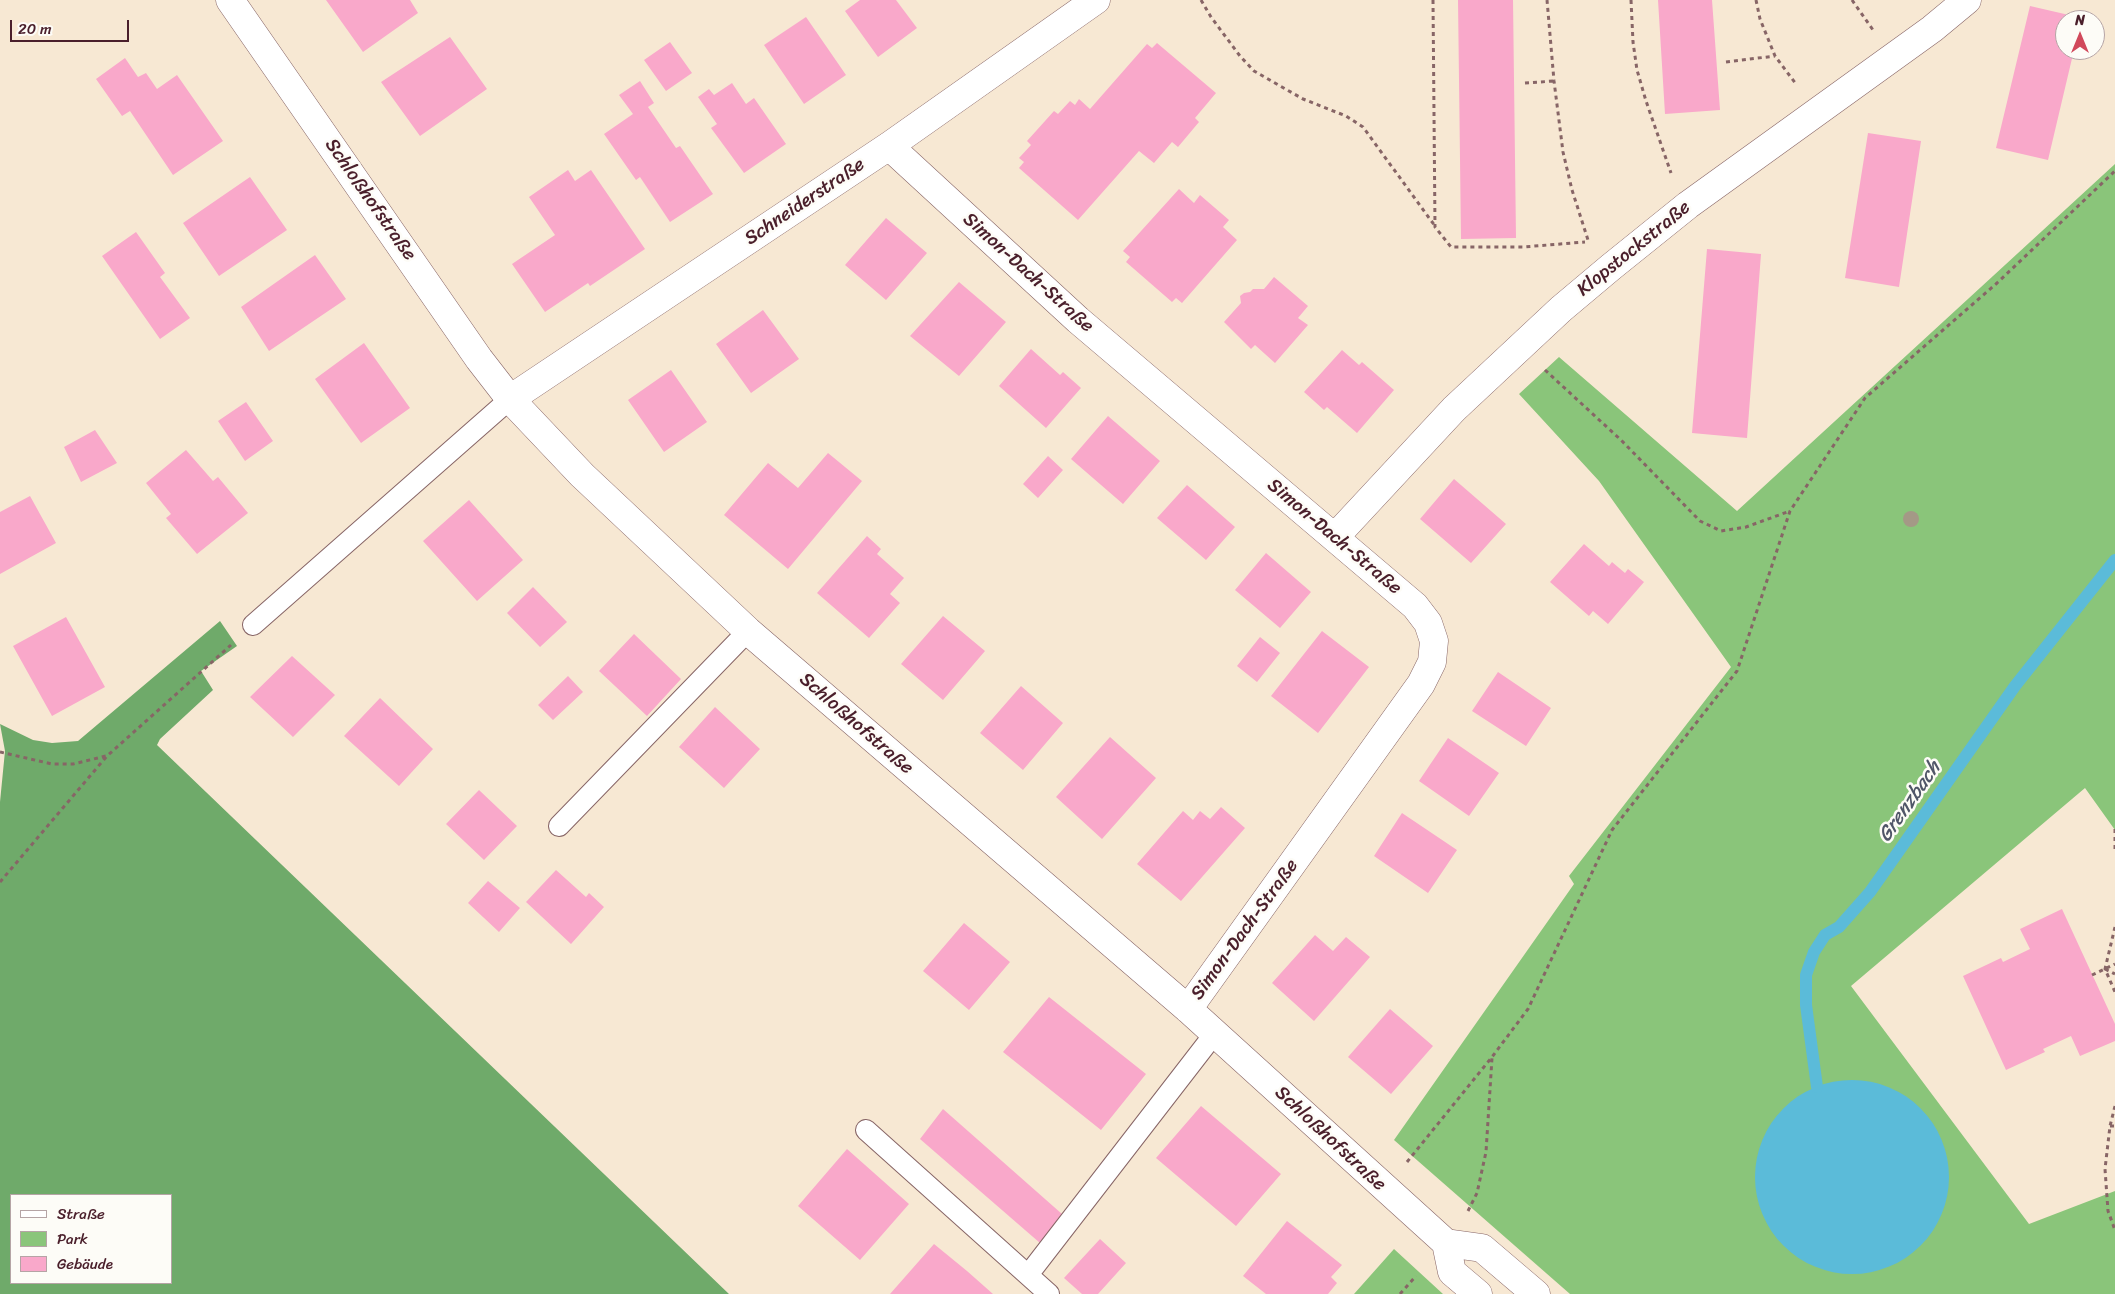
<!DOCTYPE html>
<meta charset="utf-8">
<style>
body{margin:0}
#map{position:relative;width:2115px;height:1294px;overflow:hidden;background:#f7e8d3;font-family:Sriracha,sans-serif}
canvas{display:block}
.legend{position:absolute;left:10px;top:1194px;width:162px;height:90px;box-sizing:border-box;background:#fdfcf7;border:1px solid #b5a4a5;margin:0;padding:6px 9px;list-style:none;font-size:15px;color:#4a1f2b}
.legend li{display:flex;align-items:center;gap:10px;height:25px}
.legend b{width:25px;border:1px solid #b5a4a5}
.north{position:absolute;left:2055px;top:10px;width:50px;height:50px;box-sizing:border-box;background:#fdfcf7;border:1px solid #b5a4a5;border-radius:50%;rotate:0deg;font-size:14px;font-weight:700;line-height:20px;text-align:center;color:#4a1f2b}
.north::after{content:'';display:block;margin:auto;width:18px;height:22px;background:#d1495b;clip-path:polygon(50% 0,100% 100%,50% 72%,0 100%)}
.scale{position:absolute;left:10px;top:20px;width:119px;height:22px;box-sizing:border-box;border:2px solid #4a1f2b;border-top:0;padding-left:6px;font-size:15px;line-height:18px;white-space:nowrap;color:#4a1f2b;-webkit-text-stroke:4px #fdfcf7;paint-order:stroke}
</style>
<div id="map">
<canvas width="2115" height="1294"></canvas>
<ul class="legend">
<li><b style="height:6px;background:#fff"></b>Straße</li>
<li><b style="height:14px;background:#8ac57a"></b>Park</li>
<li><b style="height:14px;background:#f9a8ca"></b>Gebäude</li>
</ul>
<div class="north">N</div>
<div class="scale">20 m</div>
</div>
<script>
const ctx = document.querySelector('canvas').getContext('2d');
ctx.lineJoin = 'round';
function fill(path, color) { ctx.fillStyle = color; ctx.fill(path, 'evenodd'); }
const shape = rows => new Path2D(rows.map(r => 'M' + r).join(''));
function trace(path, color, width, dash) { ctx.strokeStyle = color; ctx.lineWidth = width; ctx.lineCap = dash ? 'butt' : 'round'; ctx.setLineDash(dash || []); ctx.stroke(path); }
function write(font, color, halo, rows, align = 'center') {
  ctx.font = font + ' Sriracha,sans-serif'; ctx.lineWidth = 5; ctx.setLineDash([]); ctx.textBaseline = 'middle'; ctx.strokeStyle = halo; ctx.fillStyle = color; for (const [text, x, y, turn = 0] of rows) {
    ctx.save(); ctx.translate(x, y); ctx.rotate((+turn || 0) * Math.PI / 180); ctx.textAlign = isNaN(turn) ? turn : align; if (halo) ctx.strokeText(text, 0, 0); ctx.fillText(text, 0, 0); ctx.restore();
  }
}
fill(shape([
 [2115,164,2115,830,2085,788,1851,986,2029,1224,2115,1191,2115,1294,1570,1294,1394,1140,1574,884,1569,876,1731,667,1599,481,1519,394,1559,357,1737,511],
 [1394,1249,1443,1294,1354,1294]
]), '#8ac57a');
fill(shape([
 [220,621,237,646,201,671,213,690,160,739,157,745,729,1294,0,1294,0,802,5,751,0,724,33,740,52,743,78,741],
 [11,1195,171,1195,171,1283,11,1283]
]), '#6faa6a');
fill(shape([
 '1755 1177a97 97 0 1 1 194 0a97 97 0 1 1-194 0Z'
]), '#5bbbd9');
trace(shape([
 [1817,1087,1806,1005,1806,975,1814,952,1825,935,1839,927,1870,892,2015,686,2115,560]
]), '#5bbbd9', 12);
fill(shape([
 [326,0,410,0,418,13,363,52],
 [860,0,896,0,917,28,878,57,845,11],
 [1458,0,1513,0,1516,238,1461,239],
 [1658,0,1712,0,1720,110,1665,114],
 [2030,6,2082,18,2081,20,2065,20,2065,50,2074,50,2048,160,1996,148],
 [806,17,846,75,804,104,764,45],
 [450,37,487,89,420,136,381,82],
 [670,42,692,73,666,91,644,60],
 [1157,43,1216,93,1195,118,1199,122,1178,147,1172,142,1154,163,1139,151,1078,220,1019,168,1024,162,1019,158,1031,145,1027,141,1054,111,1058,114,1070,101,1075,105,1079,99,1090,109,1147,44,1152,48],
 [125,58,138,77,146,73,157,89,177,75,223,141,173,175,130,111,122,116,96,79],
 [640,81,654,103,648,107,676,148,680,146,713,194,670,222,640,177,636,180,604,134,633,114,619,95],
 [732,83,746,104,754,98,786,144,744,173,711,128,717,124,698,97,709,89,714,95],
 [1868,133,1921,141,1899,287,1845,278],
 [568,170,575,181,591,170,645,249,590,286,588,283,545,312,512,264,555,235,529,197],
 [250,177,287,230,219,276,183,223],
 [1179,189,1194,203,1200,195,1229,220,1223,227,1237,240,1182,303,1176,298,1172,302,1126,262,1130,257,1123,251],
 [886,218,927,253,886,300,845,265],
 [136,232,165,273,160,277,190,318,160,339,102,256],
 [1707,249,1761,254,1747,438,1692,433],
 [315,255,346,299,269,351,241,307],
 [1274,277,1308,306,1298,318,1308,325,1275,363,1255,345,1251,349,1224,322,1241,303,1240,296,1244,293,1250,292,1253,289,1264,289],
 [959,282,1006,322,959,376,910,336],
 [763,310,799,359,751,393,716,344],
 [364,343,410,408,361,443,315,379],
 [1031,349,1060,375,1063,372,1081,388,1046,428,999,386],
 [1342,350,1359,365,1362,362,1394,390,1357,433,1327,407,1324,410,1304,392],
 [671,370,707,422,664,452,628,400],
 [246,402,273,441,245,461,218,421],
 [1108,416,1160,461,1123,504,1071,459],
 [95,430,117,463,81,482,64,447],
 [186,450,213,481,218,477,248,513,197,554,166,518,171,514,146,483],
 [828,453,862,481,788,569,724,515,768,463,798,488],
 [1048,456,1063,470,1038,498,1023,484],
 [1454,479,1506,524,1471,563,1420,519],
 [1187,485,1235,527,1206,560,1157,518],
 [30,496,56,543,0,574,0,512],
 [469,500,523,560,477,601,423,541],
 [867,536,881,549,877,554,904,578,890,594,900,603,869,638,817,593],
 [1584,544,1609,566,1612,562,1625,573,1628,569,1644,582,1608,624,1593,611,1589,616,1550,582],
 [1266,553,1311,592,1280,628,1235,590],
 [533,587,567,622,540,647,507,613],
 [943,616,985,651,943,700,901,664],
 [66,617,105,687,52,716,13,646],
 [1322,631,1369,667,1318,733,1271,696],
 [634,634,681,679,647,716,599,671],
 [1260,637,1280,653,1257,682,1237,666],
 [292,656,335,695,293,737,250,697],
 [1498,672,1551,708,1526,746,1472,711],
 [568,676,583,692,553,720,538,705],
 [1021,686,1063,723,1023,770,980,733],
 [380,698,433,749,399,786,344,736],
 [715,707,760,749,724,788,679,747],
 [1110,737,1156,778,1102,839,1056,797],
 [1448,738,1499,773,1469,816,1419,781],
 [479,790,517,826,484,860,446,824],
 [1221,807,1245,828,1181,901,1137,864,1183,811,1193,820,1200,811,1210,819],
 [1402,813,1457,850,1428,893,1374,856],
 [556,870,586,897,589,893,604,907,571,944,526,902],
 [488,881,520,908,499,932,468,903],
 [2062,909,2115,1024,2115,1041,2080,1056,2071,1036,2043,1049,2045,1052,2006,1070,1963,976,2001,958,2003,962,2030,949,2020,929],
 [964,923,1010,962,969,1010,923,971],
 [1315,935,1333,951,1346,937,1370,957,1314,1021,1272,983],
 [1049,997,1146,1074,1101,1130,1003,1052],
 [1390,1009,1433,1046,1391,1094,1348,1057],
 [1201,1106,1281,1174,1236,1226,1156,1158],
 [943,1109,1062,1214,1040,1243,920,1139],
 [847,1149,909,1204,860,1260,798,1206],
 [1287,1221,1342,1265,1331,1277,1337,1283,1328,1294,1266,1294,1243,1276],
 [1100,1239,1126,1263,1098,1294,1082,1294,1064,1278],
 [934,1244,967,1271,993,1294,890,1294]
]), '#f9a8ca');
const service = shape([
 [253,625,510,399],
 [559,826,748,631],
 [866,1130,1049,1294],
 [1028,1275,1215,1033]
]);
const minor = shape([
 [230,0,479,359,510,399,582,475,748,631,1188,1009,1446,1243,1482,1248,1536,1294],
 [889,146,1078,320,1415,606,1428,623,1434,641,1432,662,1421,684,1188,1009],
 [510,399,889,146,1096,0],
 [1335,537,1454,409,1561,309,1611,267,1688,205,1932,29,1967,0],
 [1446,1243,1452,1272,1478,1294]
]);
trace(service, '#876566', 22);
trace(minor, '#876566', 29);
trace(shape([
 [1201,0,1211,17,1240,56,1254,71,1303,99,1346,116,1363,127,1435,226],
 [1433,0,1435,227,1451,247,1523,247,1585,242],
 [1547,0,1554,81,1563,152,1572,190,1588,240],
 [1631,0,1633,42,1637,70,1646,101,1671,173],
 [1756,0,1760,19,1775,56,1796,84],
 [1852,0,1873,30],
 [1726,62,1775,56],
 [1525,83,1554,81],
 [1545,370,1621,440,1700,521,1721,531,1746,527,1790,511],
 [0,752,52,764,73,764,106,756],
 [2115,829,2115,849],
 [0,882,107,756,231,645],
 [2115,927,2105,969,2115,992],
 [2105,969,2115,974],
 [2092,975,2115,964],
 [2115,1106,2110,1126,2105,1169,2108,1211,2115,1230],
 [2110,1126,2115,1126],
 [1407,1162,1492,1057,1528,1009,1612,830,1737,671,1790,511,1865,398,1997,283,2115,171],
 [1468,1211,1477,1193,1486,1152,1492,1058],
 [1400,1294,1416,1276]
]), '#876566', 3, [4, 4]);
trace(service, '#fff', 20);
trace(minor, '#fff', 28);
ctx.fillStyle = '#a49986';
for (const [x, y] of [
 [1911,519]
]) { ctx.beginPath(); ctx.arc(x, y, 8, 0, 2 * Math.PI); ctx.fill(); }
write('19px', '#4a1f2b', '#fdfcf7', [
 ["Schloßhofstraße",370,200,55],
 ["Schneiderstraße",805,202,-34],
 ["Klopstockstraße",1634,249,-39],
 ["Simon-Dach-Straße",1028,273,42],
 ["Simon-Dach-Straße",1334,537,40],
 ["Schloßhofstraße",856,724,41],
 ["Simon-Dach-Straße",1245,930,-54],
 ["Schloßhofstraße",1330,1139,43]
]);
write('italic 20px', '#505668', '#fdfcf7', [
 ["Grenzbach",1910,802,-55]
]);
</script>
